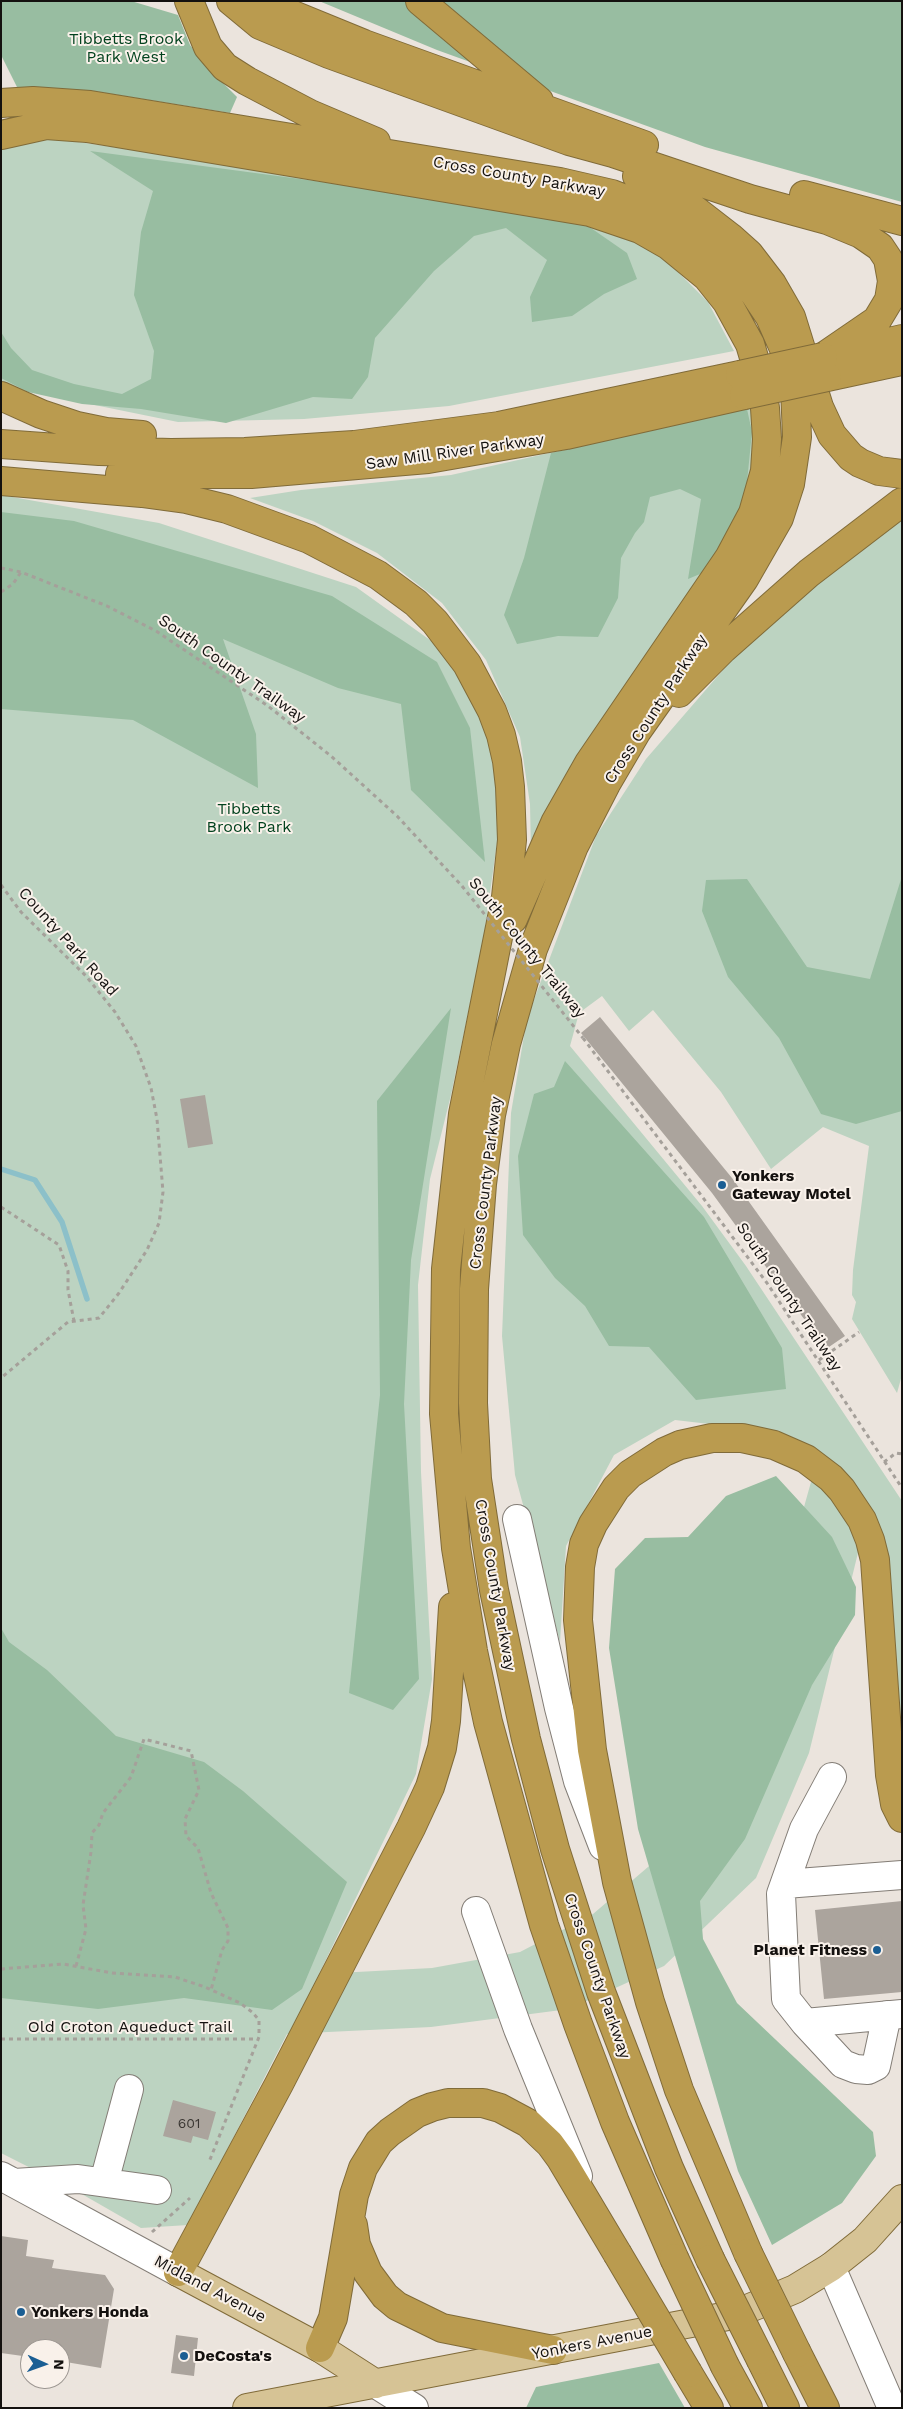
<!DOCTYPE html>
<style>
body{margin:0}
#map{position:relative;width:903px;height:2409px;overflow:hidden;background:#ebe4dd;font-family:"Work Sans",sans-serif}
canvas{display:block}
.frame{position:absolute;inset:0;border:2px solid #14110f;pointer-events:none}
.north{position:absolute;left:20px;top:2339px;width:50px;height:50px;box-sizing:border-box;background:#f9f1ea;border:1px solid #9d9792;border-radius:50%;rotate:92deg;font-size:14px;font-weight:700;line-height:20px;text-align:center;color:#14110f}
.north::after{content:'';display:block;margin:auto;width:18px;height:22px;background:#1b5e93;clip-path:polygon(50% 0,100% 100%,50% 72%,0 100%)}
</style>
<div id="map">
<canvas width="903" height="2409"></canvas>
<div class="frame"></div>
<div class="north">N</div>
</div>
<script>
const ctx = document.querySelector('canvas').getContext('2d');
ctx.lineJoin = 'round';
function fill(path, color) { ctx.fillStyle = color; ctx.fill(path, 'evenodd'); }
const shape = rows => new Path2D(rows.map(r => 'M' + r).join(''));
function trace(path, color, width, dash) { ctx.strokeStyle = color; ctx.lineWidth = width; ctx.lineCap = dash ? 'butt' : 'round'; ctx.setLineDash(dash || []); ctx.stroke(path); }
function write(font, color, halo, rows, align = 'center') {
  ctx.font = font + ' "Work Sans",sans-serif'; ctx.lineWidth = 4; ctx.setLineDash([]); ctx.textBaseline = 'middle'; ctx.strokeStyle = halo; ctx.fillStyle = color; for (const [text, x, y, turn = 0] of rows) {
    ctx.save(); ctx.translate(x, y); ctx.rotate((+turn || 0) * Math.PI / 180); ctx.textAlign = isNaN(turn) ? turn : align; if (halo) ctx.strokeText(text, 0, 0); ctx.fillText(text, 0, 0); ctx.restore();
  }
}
fill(shape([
 [32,135,576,216,611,227,661,255,708,302,734,351,449,406,304,419,178,422,16,389,1,380,1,146],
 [755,407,761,435,739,529,692,590,588,740,531,852,530,804,520,737,486,660,442,603,377,553,313,521,250,498,301,490,451,475],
 [1,495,159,523,356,587,462,663,497,760,501,815,483,942,451,1095,430,1179,418,1285,421,1472,432,1679,416,1774,319,1974,432,1968,520,1952,593,1914,655,1861,776,1607,818,1457,770,1431,675,1420,614,1455,566,1546,560,1642,515,1475,502,1336,511,1113,527,1018,596,836,646,759,735,656,848,551,902,514,902,1375,897,1393,852,1319,856,1302,852,1295,853,1270,869,1146,823,1127,771,1169,721,1092,653,1010,629,1031,602,996,579,1013,570,1046,702,1206,746,1266,902,1501,902,1802,866,1520,809,1753,756,1878,664,1966,569,2009,431,2027,287,2034,188,2225,141,2228,80,2193,1,2153]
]), '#bcd3c1');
fill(shape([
 [1,1,131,1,178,15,190,45,209,69,237,97,230,113,93,91,17,87,1,55],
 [319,1,902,1,902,202,705,147,437,50],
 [90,151,533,210,588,226,627,253,637,279,604,294,572,316,532,322,530,297,547,260,506,228,474,236,434,271,375,338,368,377,352,399,313,397,226,423,141,409,82,404,28,392,1,378,1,332,11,348,32,370,74,384,122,394,151,379,154,351,134,295,141,232,153,191],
 [747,409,752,432,747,482,736,522,712,569,688,579,701,499,680,489,650,497,644,522,635,533,621,558,618,598,598,637,558,636,517,644,504,615,524,558,551,453],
 [1,512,74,521,332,596,437,662,470,728,485,862,411,790,401,704,338,688,223,639,256,734,258,788,133,720,1,709],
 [902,876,902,1111,856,1124,821,1114,779,1038,728,977,702,911,706,880,747,879,807,967,870,979],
 [451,1008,411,1260,404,1404,419,1679,393,1710,349,1693,380,1395,377,1101],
 [565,1061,704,1217,782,1348,786,1389,696,1400,649,1347,609,1346,585,1306,555,1278,523,1235,518,1156,534,1094,554,1087],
 [776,1476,832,1537,856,1587,855,1615,812,1685,745,1839,700,1901,703,1939,737,2003,873,2132,876,2156,842,2203,772,2245,738,2171,638,1829,609,1648,615,1569,645,1538,688,1537,726,1496],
 [1,1628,9,1642,47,1670,116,1736,204,1762,243,1791,347,1882,302,1989,272,2010,184,1998,98,2009,1,1998],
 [659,2363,685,2408,526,2408,536,2387]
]), '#98bda1');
trace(shape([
 [1,1169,35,1180,62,1222,87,1299]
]), '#8cc0c9', 5.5);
fill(shape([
 [600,1017,732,1178,845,1336,826,1349,712,1193,581,1033],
 [205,1095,213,1144,188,1148,180,1099],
 [902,1901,902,1992,824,1999,815,1910],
 [173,2100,216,2112,208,2140,193,2136,191,2143,163,2136],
 [1,2236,28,2240,26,2256,54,2260,52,2268,105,2275,114,2289,101,2368,60,2361,60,2349,30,2349,30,2357,1,2353],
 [176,2335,198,2338,194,2376,171,2373]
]), '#aba49d');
const minor = shape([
 [517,1519,559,1708,578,1781,603,1846],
 [832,1777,804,1829,781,1894,786,1999,805,2023,902,2014],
 [785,1884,902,1875],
 [476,1911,518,2029,578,2176],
 [805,2023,843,2064,856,2069,868,2070,876,2066,887,2015],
 [1,2176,178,2272],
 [104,2182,129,2089],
 [14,2183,78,2179,157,2190],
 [831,2267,892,2408],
 [376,2384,414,2408]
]);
const major = shape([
 [178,2272,320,2348,376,2384],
 [247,2408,733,2315,795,2289,831,2267,865,2240,902,2199]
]);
const highway = shape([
 [189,1,208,47,225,67,247,81,310,114,376,142],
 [231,1,260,25,329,54,569,141,613,153,750,199,827,220,861,234,880,247,888,259,892,281,889,300,877,320,823,357],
 [259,1,364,44,644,145],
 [420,1,539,101],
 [1,103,33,101,90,105,560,182,612,194,666,215,712,247,750,287,770,317,785,351,795,388,797,437,790,484,779,518,744,579,637,731,606,784,574,846,533,949,506,1044,491,1115,482,1184,474,1289,473,1403,477,1479,494,1590,526,1739,555,1849,601,1992,669,2168,710,2259],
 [1,135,46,125,87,128,590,212,640,229,668,245,707,277,727,302,750,344,760,378,765,408,767,439,765,471,753,513,729,558,589,763,555,823,513,919],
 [637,176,690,206,730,237,749,254,772,284,791,317,819,407,832,435,851,457,860,463,879,471,902,474],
 [804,195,902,221],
 [837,354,902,339],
 [827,377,902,361],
 [1,396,41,414,77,426,106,432,142,435],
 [1,444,99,451,171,453,245,452,354,445,499,426,740,375],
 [120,474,251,474,428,459,566,435,744,395],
 [1,481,142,493,186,499,227,509,309,539,378,575,416,603,435,622,467,664,492,711,501,735,507,761,510,787,512,840,506,897,463,1114,446,1269,444,1414,456,1548,473,1651,488,1722,544,1925,578,2024,615,2122,674,2258],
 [679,693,723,649,809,573,902,502],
 [353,2225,356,2245,368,2273,385,2296,397,2306,442,2328,553,2350],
 [748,2253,679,2090,650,2002,617,1882,592,1750,578,1620,580,1567,584,1544,593,1524,616,1488,630,1474,664,1452,680,1445,712,1438,742,1438,774,1445,806,1459,831,1478,842,1490,862,1520,870,1540,875,1560,890,1775,895,1804,902,1818],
 [178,2272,279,2084,411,1828,430,1787,442,1748,446,1721,453,1607],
 [320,2348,333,2318,354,2195,363,2168,379,2142,390,2132,417,2113,432,2107,448,2103,483,2103,500,2108,528,2123,550,2144,561,2159,617,2253],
 [797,2353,825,2408],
 [761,2360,785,2408],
 [725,2366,748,2408],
 [688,2373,709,2408]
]);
trace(minor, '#837d76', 30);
trace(major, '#806b39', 30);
trace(highway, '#806b39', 30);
trace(shape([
 [1,568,21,572,107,606,156,631,268,706,331,756,397,816,462,886],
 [1,592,13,584,21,572],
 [1,885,21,912,86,976,115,1012,136,1046,151,1088,157,1119,163,1192,159,1223,147,1250,119,1293,99,1318,68,1322,1,1378],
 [583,1038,767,1283,902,1488],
 [1,1207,59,1245,68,1271,68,1290,74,1321],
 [819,1360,859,1332],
 [884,1462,896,1453,902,1454],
 [76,1966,86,1929,83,1905,91,1852,92,1833,99,1825,103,1813,131,1777,144,1739,191,1751,199,1790,185,1819,186,1836,198,1848,211,1893,228,1928,228,1941,222,1950,211,1990],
 [1,1969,63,1964,112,1973,175,1977,205,1987,240,2003,252,2012,259,2020,259,2037,209,2162],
 [1,2039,258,2039],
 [152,2232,190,2198]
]), '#a5a09a', 3, [4, 4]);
trace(minor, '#fff', 28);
trace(major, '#d6c395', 28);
trace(highway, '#ba9b4f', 28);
const highwayBridge = shape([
 [740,375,823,357],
 [744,395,827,377],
 [617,2253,688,2373],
 [748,2253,797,2353],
 [674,2258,725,2366],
 [710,2259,761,2360]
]);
trace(highwayBridge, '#806b39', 30, []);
trace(shape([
 [462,886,583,1038]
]), '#a5a09a', 3, [4, 4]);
trace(highwayBridge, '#ba9b4f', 28);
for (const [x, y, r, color] of [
 [722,1185,5,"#1b5e93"],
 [877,1950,5,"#1b5e93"],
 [21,2312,5,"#1b5e93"],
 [184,2356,5,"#1b5e93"]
]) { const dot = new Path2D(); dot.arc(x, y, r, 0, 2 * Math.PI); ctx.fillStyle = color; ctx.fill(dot); trace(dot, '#f9f1ea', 2); }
write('14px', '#3a3632', null, [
 ["601",189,2124]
]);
write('16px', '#02421e', '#f9f1ea', [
 ["Tibbetts Brook",126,39],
 ["Park West",126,57],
 ["Tibbetts",249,809],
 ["Brook Park",249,827]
]);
write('16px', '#14110f', '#f9f1ea', [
 ["Cross County Parkway",519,177,10],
 ["Saw Mill River Parkway",455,452,-8],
 ["South County Trailway",232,669,35],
 ["Cross County Parkway",656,709,-57],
 ["County Park Road",68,942,48],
 ["South County Trailway",527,948,51],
 ["Cross County Parkway",486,1183,-83],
 ["South County Trailway",789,1297,56],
 ["Cross County Parkway",495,1585,80],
 ["Cross County Parkway",597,1976,71],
 ["Old Croton Aqueduct Trail",130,2027],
 ["Midland Avenue",210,2289,28],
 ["Yonkers Avenue",592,2343,-11]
]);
write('bold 16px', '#14110f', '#f9f1ea', [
 ["Yonkers",732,1176],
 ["Gateway Motel",732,1194],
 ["Planet Fitness",867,1950,"right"],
 ["Yonkers Honda",31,2312],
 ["DeCosta's",194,2356]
], 'left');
</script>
